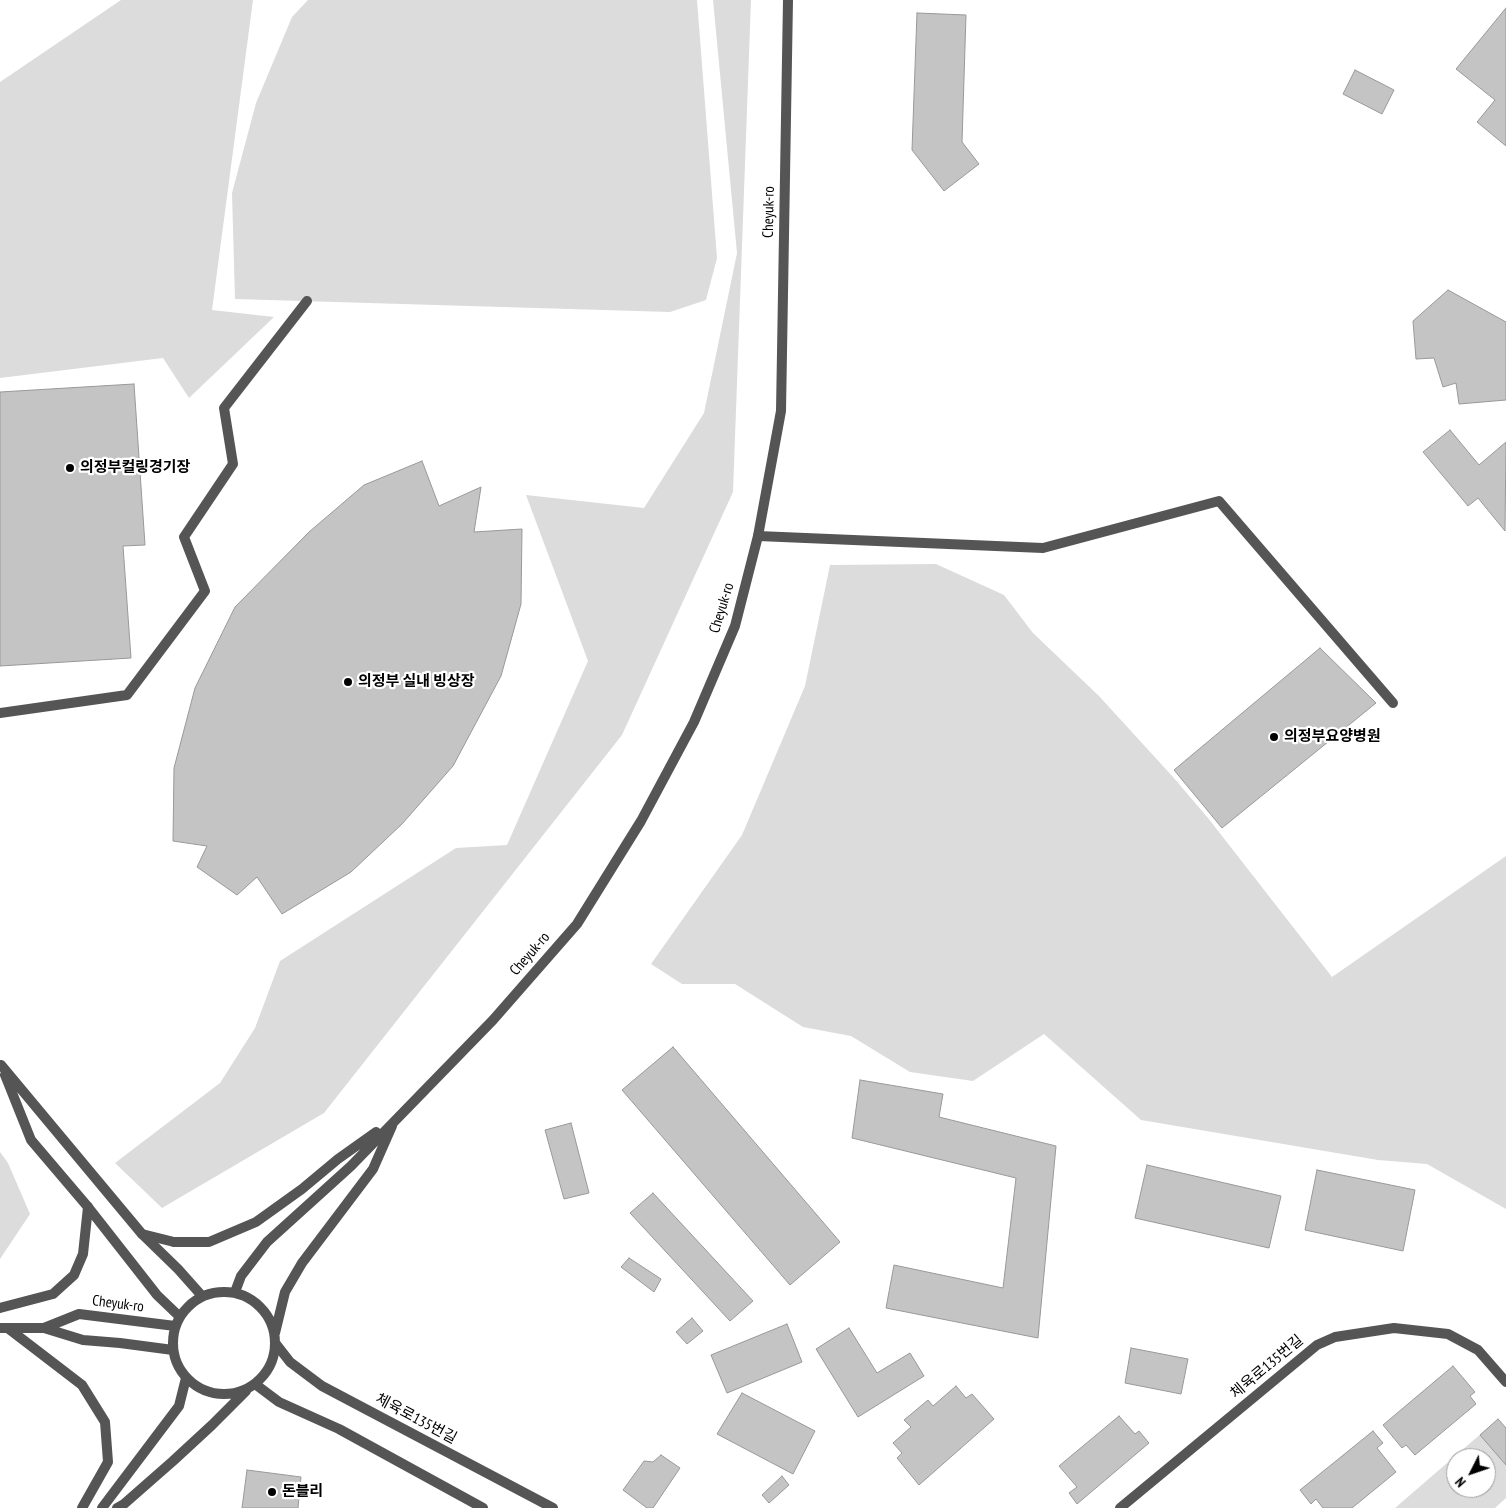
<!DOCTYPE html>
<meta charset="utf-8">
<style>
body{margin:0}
#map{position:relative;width:1506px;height:1508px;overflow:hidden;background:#fff;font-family:"PT Sans Narrow",sans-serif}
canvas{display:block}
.north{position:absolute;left:1446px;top:1448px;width:50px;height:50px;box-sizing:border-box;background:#fff;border:1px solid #999;border-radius:50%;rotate:229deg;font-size:14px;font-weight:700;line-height:20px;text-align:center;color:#000}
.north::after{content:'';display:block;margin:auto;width:18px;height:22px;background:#000;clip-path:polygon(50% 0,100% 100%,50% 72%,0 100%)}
</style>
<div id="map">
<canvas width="1506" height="1508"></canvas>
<div class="north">N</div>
</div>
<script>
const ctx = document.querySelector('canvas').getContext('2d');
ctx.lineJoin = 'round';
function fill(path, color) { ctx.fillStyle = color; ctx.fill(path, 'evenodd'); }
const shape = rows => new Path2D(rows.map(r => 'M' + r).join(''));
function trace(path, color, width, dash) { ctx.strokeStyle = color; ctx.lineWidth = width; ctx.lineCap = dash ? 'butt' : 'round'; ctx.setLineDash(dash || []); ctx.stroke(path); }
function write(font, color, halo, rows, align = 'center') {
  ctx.font = font + ' "PT Sans Narrow","Noto Sans KR",sans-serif'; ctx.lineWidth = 4.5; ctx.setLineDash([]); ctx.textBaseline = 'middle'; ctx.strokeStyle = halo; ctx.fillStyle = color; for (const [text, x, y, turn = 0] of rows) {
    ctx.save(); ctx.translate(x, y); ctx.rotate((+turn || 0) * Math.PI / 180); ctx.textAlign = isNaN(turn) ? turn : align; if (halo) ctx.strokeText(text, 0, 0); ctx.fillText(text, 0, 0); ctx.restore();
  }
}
fill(shape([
 [121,0,253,0,212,310,274,317,189,398,163,358,0,378,0,82],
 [308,0,697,0,717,258,706,300,670,312,235,299,232,193,256,103,292,17],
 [713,0,751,0,733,492,622,735,324,1113,162,1208,115,1163,220,1083,255,1028,280,961,456,848,507,845,588,661,526,495,644,508,704,413,737,253],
 [936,564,1004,595,1033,633,1099,696,1173,777,1208,818,1332,977,1506,856,1506,1209,1427,1164,1378,1160,1141,1120,1044,1034,973,1081,910,1072,851,1036,803,1027,735,984,682,984,651,964,742,835,805,686,830,565],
 [0,1152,8,1163,30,1214,0,1259],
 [1498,1419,1506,1428,1506,1498,1495,1508,1395,1508],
 [1456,1458,1486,1458,1486,1488,1456,1488]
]), '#dcdcdc');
const building = shape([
 [1506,8,1506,146,1477,122,1495,100,1456,69,1506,8],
 [917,13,966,15,962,142,979,164,944,191,912,150,917,13],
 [1355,70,1394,90,1382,114,1343,94,1355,70],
 [1448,290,1506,322,1506,400,1459,404,1456,383,1443,387,1434,358,1416,359,1413,321,1448,290],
 [134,384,145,545,123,546,131,658,0,666,0,392,134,384],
 [1450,430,1479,465,1506,442,1505,531,1478,498,1468,506,1423,452,1450,430],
 [422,461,439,506,481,487,474,532,522,529,521,604,501,676,453,766,402,824,351,872,282,914,257,877,237,895,197,867,207,846,173,841,174,768,195,688,235,607,309,532,364,485,422,461],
 [1320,648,1376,703,1222,828,1174,770,1320,648],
 [673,1047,840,1242,790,1285,622,1090,673,1047],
 [860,1080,943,1094,939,1117,1056,1146,1038,1338,886,1308,894,1265,1003,1288,1016,1178,852,1138,860,1080],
 [571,1123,589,1193,564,1199,545,1130,571,1123],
 [1147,1165,1281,1196,1269,1248,1135,1218,1147,1165],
 [1317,1170,1415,1190,1403,1251,1305,1230,1317,1170],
 [653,1193,753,1301,730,1321,630,1213,653,1193],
 [629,1258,661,1279,654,1292,621,1267,629,1258],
 [692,1318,703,1331,687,1344,676,1332,692,1318],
 [787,1324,802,1362,727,1393,711,1355,787,1324],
 [849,1328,877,1373,910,1353,924,1376,858,1417,816,1349,849,1328],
 [1131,1348,1188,1359,1181,1394,1125,1383,1131,1348],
 [1453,1366,1475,1392,1470,1396,1476,1404,1415,1455,1406,1445,1402,1448,1383,1425,1453,1366],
 [956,1386,966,1398,972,1394,994,1419,919,1485,897,1458,902,1453,893,1443,911,1427,904,1420,928,1400,933,1406,956,1386],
 [742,1393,815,1431,793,1474,717,1434,742,1393],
 [1119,1416,1135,1434,1139,1431,1149,1443,1077,1504,1069,1493,1077,1487,1059,1466,1119,1416],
 [1498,1419,1506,1428,1506,1465,1480,1435,1498,1419],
 [1373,1431,1383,1443,1377,1448,1396,1472,1352,1508,1323,1508,1316,1499,1311,1504,1300,1490,1373,1431],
 [661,1455,680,1468,653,1508,647,1508,623,1490,644,1461,653,1462,661,1455],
 [247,1470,301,1477,298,1508,242,1508,247,1470],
 [782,1476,789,1485,769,1503,762,1495,782,1476]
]);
fill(building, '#c4c4c4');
trace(building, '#999', 1);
trace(shape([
 [758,536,1043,548,1219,501,1393,703],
 [0,713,127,695,205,591,184,537,233,464,224,408,307,301],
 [1,1065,142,1234,174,1242],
 [5,1075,31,1140,88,1207]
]), '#555', 10);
trace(shape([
 [88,1207,157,1295,180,1317],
 [142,1234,178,1269,202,1296],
 [174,1242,209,1242,256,1222,302,1189,338,1159,376,1132],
 '173 1343a51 51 0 1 1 102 0a51 51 0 1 1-102 0Z',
 [235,1292,241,1276,267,1242,351,1166,493,1020,577,924,641,821,694,722,735,626,758,536,781,411,788,0],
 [0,1308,53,1294,74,1275,83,1254,88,1207],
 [0,1328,44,1328,79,1314,175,1326],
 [44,1328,83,1340,120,1343,173,1350],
 [9,1329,82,1385,105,1422,108,1462,82,1508],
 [275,1333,285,1292,302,1263,373,1169,392,1126],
 [276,1344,290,1362,322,1386,553,1508],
 [255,1384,279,1402,339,1429,483,1508],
 [102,1508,179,1406,186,1378],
 [117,1508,124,1504,173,1461,212,1425,246,1391],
 [1120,1508,1317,1345,1335,1337,1394,1328,1448,1334,1478,1350,1506,1382]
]), '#555', 10);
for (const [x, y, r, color] of [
 [70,468,5,"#000"],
 [348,682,5,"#000"],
 [1274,737,5,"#000"],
 [272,1492,5,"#000"]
]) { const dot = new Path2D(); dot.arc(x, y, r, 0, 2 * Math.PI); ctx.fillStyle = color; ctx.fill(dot); trace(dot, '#fff', 2); }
write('15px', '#000', '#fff', [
 ["Cheyuk-ro",769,212,-89],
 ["Cheyuk-ro",722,608,-73],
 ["Cheyuk-ro",530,954,-49],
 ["Cheyuk-ro",118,1304,7],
 ["체육로135번길",1267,1367,-40],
 ["체육로135번길",416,1419,28]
]);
write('bold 15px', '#000', '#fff', [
 ["의정부컬링경기장",80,468],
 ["의정부 실내 빙상장",358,682],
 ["의정부요양병원",1284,737],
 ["돈블리",282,1492]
], 'left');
</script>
